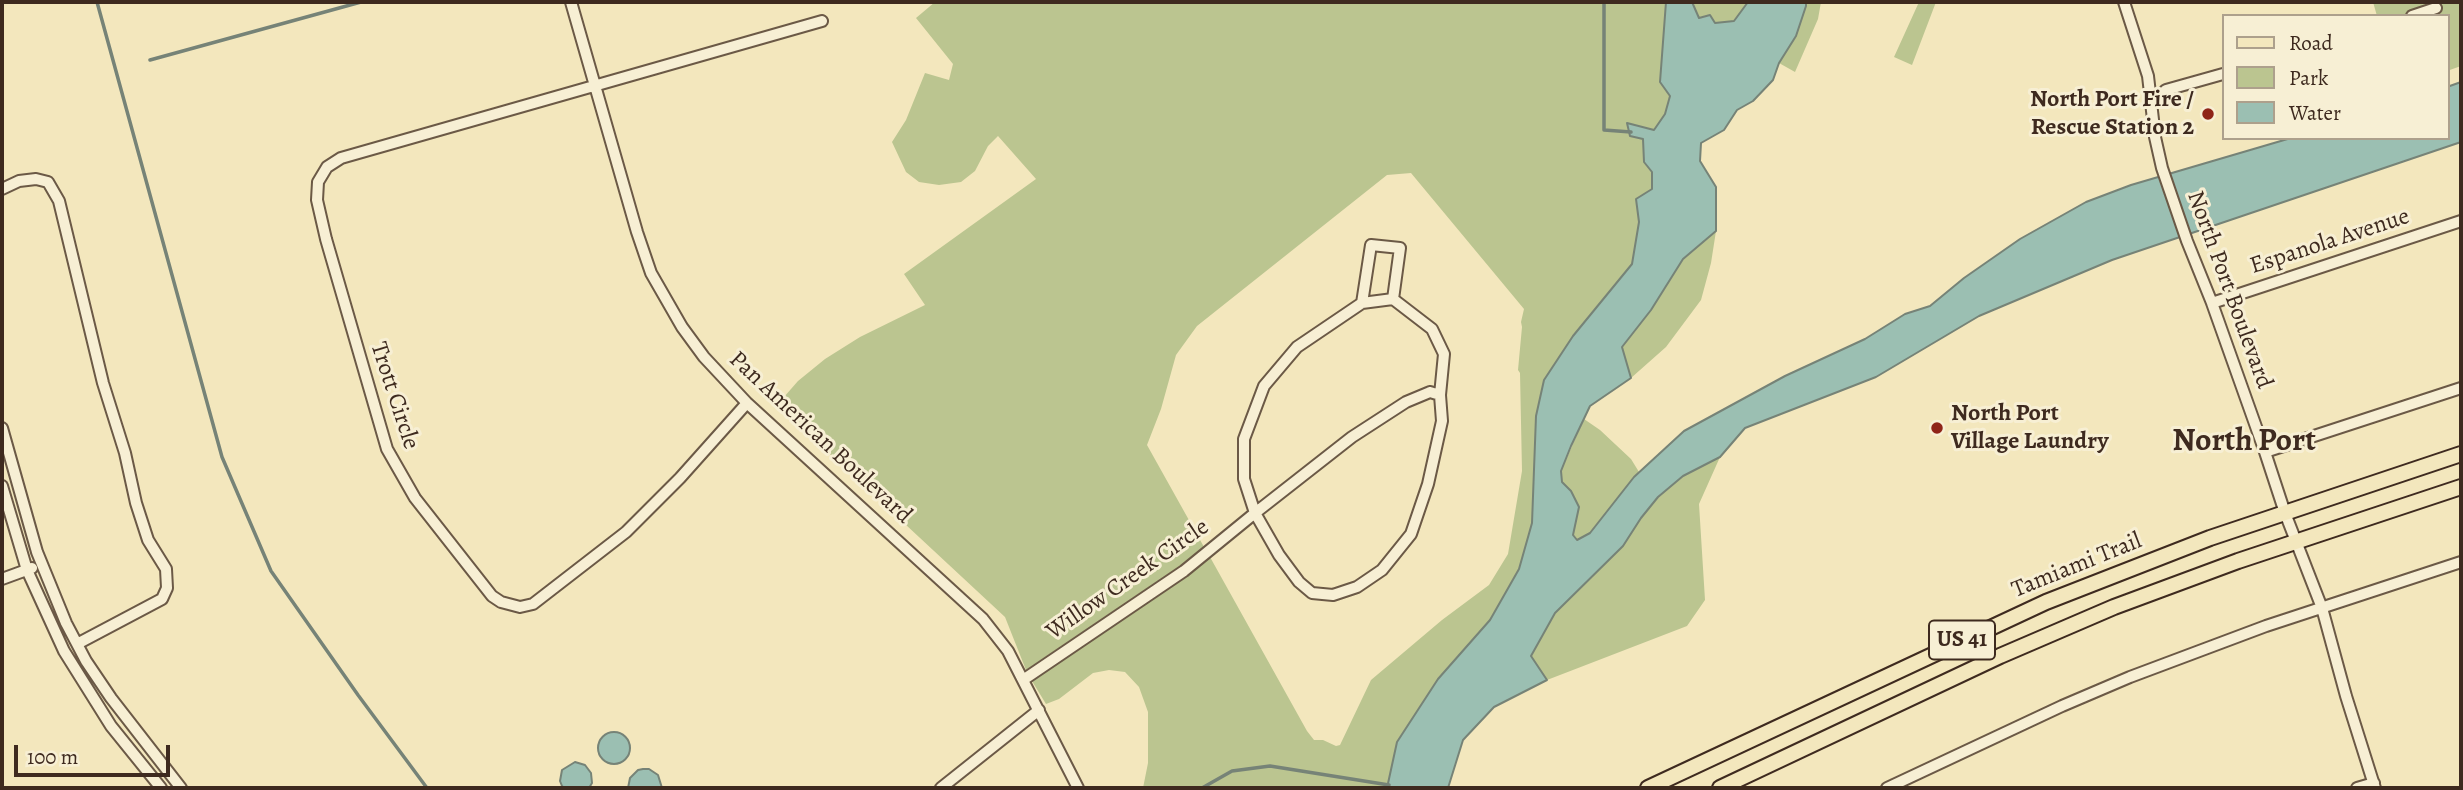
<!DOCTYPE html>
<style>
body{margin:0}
#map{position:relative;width:2463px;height:790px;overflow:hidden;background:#f3e7bd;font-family:Alegreya,serif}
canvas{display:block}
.frame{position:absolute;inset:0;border:4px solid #3e2a1f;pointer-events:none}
.legend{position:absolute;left:2222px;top:14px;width:228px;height:126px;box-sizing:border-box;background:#f7efd4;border:2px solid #ada08c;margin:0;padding:9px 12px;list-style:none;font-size:21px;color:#3e2a1f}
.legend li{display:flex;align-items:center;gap:14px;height:35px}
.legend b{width:35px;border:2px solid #ada08c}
.scale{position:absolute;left:14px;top:745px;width:156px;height:32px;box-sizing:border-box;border:4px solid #3e2a1f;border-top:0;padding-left:9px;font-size:21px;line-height:24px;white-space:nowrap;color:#3e2a1f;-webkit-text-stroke:5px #f7efd4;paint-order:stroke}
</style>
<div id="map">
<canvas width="2463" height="790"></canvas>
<div class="frame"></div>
<ul class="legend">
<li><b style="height:9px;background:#f3e7bd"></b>Road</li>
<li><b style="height:19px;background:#bbc590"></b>Park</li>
<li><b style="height:19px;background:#9bbfb2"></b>Water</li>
</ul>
<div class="scale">100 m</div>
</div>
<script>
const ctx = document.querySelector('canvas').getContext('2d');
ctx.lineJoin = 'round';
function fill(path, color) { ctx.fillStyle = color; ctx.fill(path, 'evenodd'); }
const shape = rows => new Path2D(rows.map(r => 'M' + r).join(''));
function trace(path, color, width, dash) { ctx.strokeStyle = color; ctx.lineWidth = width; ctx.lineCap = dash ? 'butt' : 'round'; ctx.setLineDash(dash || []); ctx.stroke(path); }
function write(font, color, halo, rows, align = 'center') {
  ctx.font = font + ' Alegreya,serif'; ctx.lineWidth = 6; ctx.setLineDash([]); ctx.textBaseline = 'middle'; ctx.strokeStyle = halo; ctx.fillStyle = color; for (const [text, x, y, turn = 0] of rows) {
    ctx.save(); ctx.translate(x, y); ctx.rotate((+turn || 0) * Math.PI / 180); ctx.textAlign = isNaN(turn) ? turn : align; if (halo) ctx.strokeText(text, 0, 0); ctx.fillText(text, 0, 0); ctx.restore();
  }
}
fill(shape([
 [935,2,1666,2,1660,82,1670,96,1665,114,1655,130,1627,123,1630,136,1643,139,1644,162,1652,172,1652,189,1636,199,1639,222,1632,264,1573,336,1544,380,1536,416,1532,523,1519,569,1490,620,1438,679,1397,742,1387,788,1143,788,1148,763,1148,712,1139,687,1125,672,1109,670,1093,673,1059,699,1046,704,1032,681,1187,576,1210,557,1307,731,1314,740,1323,740,1336,746,1340,745,1371,680,1442,620,1489,585,1508,554,1522,471,1520,373,1518,370,1522,327,1521,322,1524,309,1411,173,1387,175,1197,326,1176,355,1161,409,1147,445,1204,547,1180,566,1026,670,1005,617,777,405,798,381,825,359,860,337,925,305,904,274,1036,179,998,136,988,146,975,171,961,182,939,185,919,182,906,172,892,142,906,120,925,73,949,80,953,64,916,18],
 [1692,2,1748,2,1734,21,1715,23,1699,19],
 [1806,2,1821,2,1818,19,1795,72,1779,63,1796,36,1806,6],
 [1919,2,1936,2,1912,65,1894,57],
 [2373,2,2461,2,2461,66,2447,71,2447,16,2377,16],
 [1716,231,1711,263,1701,300,1666,347,1631,378,1622,347,1651,310,1683,259],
 [1584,419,1600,430,1631,459,1639,472,1590,533,1577,540,1573,535,1579,507,1571,491,1562,482,1561,471],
 [1720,457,1699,504,1705,600,1687,626,1547,680,1531,656,1555,613,1658,497,1683,476]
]), '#bbc590');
const water = shape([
 [1666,2,1692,2,1699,18,1710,15,1715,23,1734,21,1748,2,1806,2,1806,6,1796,36,1779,63,1773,80,1753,101,1737,110,1724,130,1701,143,1700,161,1716,187,1716,231,1683,259,1651,310,1622,347,1631,378,1590,406,1571,446,1561,471,1562,482,1571,491,1579,507,1573,535,1577,540,1590,533,1634,477,1684,431,1785,376,1865,339,1905,314,1930,306,1964,278,2020,239,2086,202,2131,185,2291,138,2447,138,2447,87,2461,82,2461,142,2112,260,1979,316,1876,377,1745,428,1720,457,1683,476,1658,497,1641,518,1623,546,1555,613,1531,656,1547,680,1494,707,1463,740,1448,788,1387,788,1397,742,1438,679,1490,620,1519,569,1532,523,1536,416,1544,380,1573,336,1632,264,1639,222,1636,199,1652,189,1652,172,1644,162,1643,139,1630,136,1627,123,1654,130,1665,114,1670,96,1660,82,1666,2],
 '598 748a16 16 0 1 1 32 0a16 16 0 1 1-32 0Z',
 [575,762,585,765,591,773,592,783,589,788,564,788,562,786,560,781,562,770,575,762],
 [643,769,649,769,658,775,662,788,628,788,630,778,638,770,643,769]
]);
fill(water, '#9bbfb2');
trace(water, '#768377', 2);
trace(shape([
 [97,2,222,457,271,571,358,695,427,788],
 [1604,2,1604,130,1631,132],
 [150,60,361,2],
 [1202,788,1232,771,1270,766,1389,785]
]), '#768377', 3.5);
const minor = shape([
 [571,2,637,232,651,273,682,327,704,357,747,403,983,619,1008,651,1078,788],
 [2124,2,2148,76,2155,137,2162,168,2187,241,2212,303,2265,452,2285,513,2322,608,2346,696,2375,788],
 [2412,16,2436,8],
 [2152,103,2166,90,2223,74],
 [2,189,19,181,36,179,48,182,59,201,103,383,125,453,136,503,148,540,166,569,167,588,162,599,77,644],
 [1362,303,1371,245,1400,248,1393,299],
 [2212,303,2461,221],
 [1430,392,1440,395,1442,421,1428,484,1411,534,1382,570,1357,587,1333,595,1312,593,1299,582,1279,555,1255,513,1352,437,1406,402,1430,392],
 [747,403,680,478,626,532,533,604,520,607,501,602,492,596,415,498,387,449,326,239,317,200,318,182,327,167,341,158,822,21],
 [2,428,37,552,66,623,86,661,111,698,181,788],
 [2265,452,2461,388],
 [2,486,27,570,64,651,111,726,161,788],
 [2,579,32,568],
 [1023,680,1184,571,1255,513,1244,479,1244,439,1264,386,1297,347,1362,303,1393,299,1432,329,1444,354,1440,395],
 [941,788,1039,710],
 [1887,788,2062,706,2130,677,2266,626,2461,562],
 [2357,788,2374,783]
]);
const major = shape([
 [1648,788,2046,602,2210,538,2461,454],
 [1720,788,2000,656,2114,607,2238,561,2461,487]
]);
trace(minor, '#6b5946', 14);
trace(major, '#3e2a1f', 18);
trace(minor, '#f7efd4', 10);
trace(major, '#f3e7bd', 14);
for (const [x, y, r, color] of [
 [2208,114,7,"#8f2418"],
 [1937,428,7,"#8f2418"]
]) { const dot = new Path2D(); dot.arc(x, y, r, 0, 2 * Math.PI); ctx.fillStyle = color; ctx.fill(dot); trace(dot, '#f7efd4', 2.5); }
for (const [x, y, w] of [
 [1962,640,66]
]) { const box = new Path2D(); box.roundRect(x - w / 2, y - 19.5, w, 39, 5); ctx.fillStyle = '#f7efd4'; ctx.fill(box); trace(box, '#3e2a1f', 2); }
write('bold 23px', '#3e2a1f', null, [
 ["US 41",1962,640]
]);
write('bold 24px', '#3e2a1f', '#f7efd4', [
 ["North Port Fire /",2194,100],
 ["Rescue Station 2",2194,128],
 ["North Port",1951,414,"left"],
 ["Village Laundry",1951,442,"left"]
], 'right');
write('24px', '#3e2a1f', '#f7efd4', [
 ["Espanola Avenue",2330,242,-18],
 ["North Port Boulevard",2229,290,70],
 ["Trott Circle",394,396,72],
 ["Pan American Boulevard",820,438,43],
 ["Tamiami Trail",2077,566,-22],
 ["Willow Creek Circle",1128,580,-35]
]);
write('bold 32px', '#3e2a1f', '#f7efd4', [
 ["North Port",2244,442]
]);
</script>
